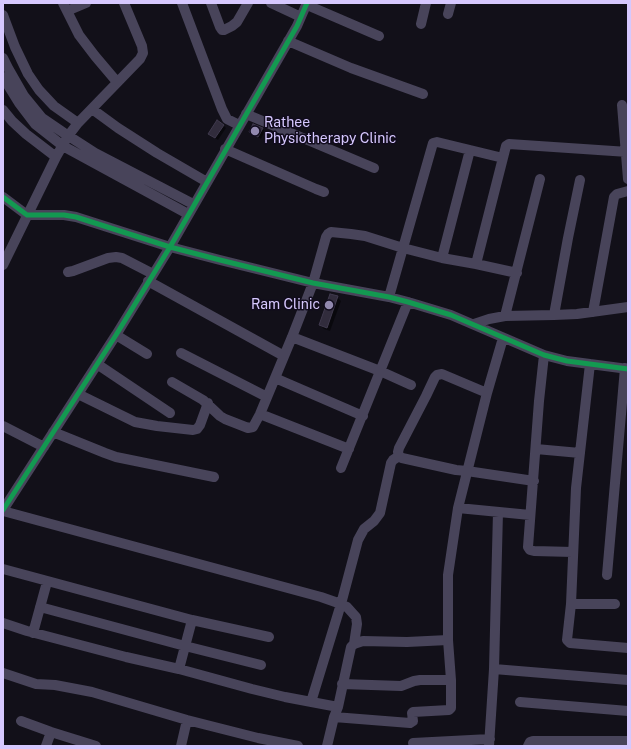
<!DOCTYPE html>
<style>
body{margin:0}
#map{position:relative;width:631px;height:749px;overflow:hidden;background:#121019;font-family:"Public Sans",sans-serif}
canvas{display:block}
.frame{position:absolute;inset:0;border:4px solid #d6c8fe;pointer-events:none}
</style>
<div id="map">
<canvas width="631" height="749"></canvas>
<div class="frame"></div>
</div>
<script>
const ctx = document.querySelector('canvas').getContext('2d');
ctx.lineJoin = 'round';
function fill(path, color) { ctx.fillStyle = color; ctx.fill(path, 'evenodd'); }
const shape = rows => new Path2D(rows.map(r => 'M' + r).join(''));
function trace(path, color, width, dash) { ctx.strokeStyle = color; ctx.lineWidth = width; ctx.lineCap = dash ? 'butt' : 'round'; ctx.setLineDash(dash || []); ctx.stroke(path); }
function write(font, color, halo, rows, align = 'center') {
  ctx.font = font + ' "Public Sans",sans-serif'; ctx.lineWidth = 3; ctx.setLineDash([]); ctx.textBaseline = 'middle'; ctx.strokeStyle = halo; ctx.fillStyle = color; for (const [text, x, y, turn = 0] of rows) {
    ctx.save(); ctx.translate(x, y); ctx.rotate((+turn || 0) * Math.PI / 180); ctx.textAlign = isNaN(turn) ? turn : align; if (halo) ctx.strokeText(text, 0, 0); ctx.fillText(text, 0, 0); ctx.restore();
  }
}
fill(shape([
 [223,125,226,128,218,140,210,134],
 [254,125,263,129,265,131,261,139,253,134,250,132],
 [337,297,341,301,330,331,324,329,320,325]
]), '#0007');
const building = shape([
 [217,120,224,125,215,138,208,134,217,120],
 [253,124,263,128,258,137,249,132,253,124],
 [330,294,338,296,327,328,319,325,330,294]
]);
fill(building, '#312c3c');
trace(building, '#403a4e', 1);
trace(shape([
 [63,3,79,35,95,56,117,82],
 [182,3,222,109,227,119,239,125],
 [211,3,220,27,222,30,224,30,232,26,237,22,248,3],
 [271,3,301,17],
 [307,5,379,36],
 [67,11,86,3],
 [448,14,451,3],
 [3,15,15,47,28,74,39,90,54,106,78,123],
 [421,24,426,3],
 [288,41,351,68,423,94],
 [3,58,8,68,24,96,42,118,64,133,95,153,193,204],
 [3,77,19,103,35,124,63,146,188,214],
 [622,105,628,179],
 [92,109,118,128,157,153,207,182],
 [3,110,12,121,26,134,56,157],
 [246,114,374,168],
 [225,149,316,189,324,192],
 [3,197,27,215,64,215,76,217,170,247,220,260,313,283,389,297,408,302,451,315,544,355,567,361,628,369],
 [442,258,470,150],
 [476,264,506,146,509,144,628,152],
 [3,265,56,157,68,136,78,123,140,59,143,53,142,46,124,3],
 [68,272,73,271,108,258,116,257,122,258,153,274],
 [148,281,284,356],
 [389,297,433,143,437,142,503,158],
 [593,312,614,197,617,194,628,191],
 [554,315,568,238,580,180],
 [505,316,540,179],
 [474,324,489,319,505,316,554,315,577,314,628,307],
 [116,335,147,354],
 [292,337,380,371,411,385],
 [181,353,267,397],
 [544,355,539,401,528,547,530,550,534,551,573,552],
 [97,364,170,413],
 [590,364,576,488,571,604,567,640,570,643,628,648],
 [275,378,363,416],
 [172,382,203,400,220,416,225,419,248,428,253,427,260,414,292,337,313,283,326,237,328,234,331,232,351,234,365,236,403,248,442,258,476,264,517,273],
 [487,393,442,374,437,375,435,377,426,396,399,448,398,452,399,456,402,458,456,470,467,471,534,481],
 [78,394,135,422,157,426,193,430,197,429,200,425,208,403],
 [260,414,349,449],
 [3,426,44,447],
 [53,432,105,453,116,457,214,477],
 [536,449,580,453],
 [341,468,408,302],
 [458,508,530,515],
 [3,510,116,335,170,247,297,26,307,3],
 [3,511,321,597,341,604,347,607,356,617,357,624,354,644,351,647,338,707,334,717,327,746],
 [3,569,192,620,269,637],
 [607,575,625,368],
 [571,604,615,604],
 [40,607,185,646,261,665],
 [3,623,27,631,126,657,179,669,252,689,285,697,338,707],
 [33,633,47,582],
 [354,644,363,641,407,642,448,640],
 [179,669,192,620],
 [494,669,628,680],
 [3,673,36,684,55,685,92,692,187,720,258,738,298,746],
 [342,684,401,686,414,681,420,680,451,680],
 [311,702,341,604,358,540,364,529,374,521,380,513,391,463,393,460,399,456],
 [520,702,628,711],
 [334,717,410,723,413,721,412,713,413,712,449,710,451,708,451,680,448,640,448,575,458,508,487,393,503,338],
 [21,721,51,732,96,746],
 [413,743,490,739],
 [46,746,51,732],
 [181,746,187,720],
 [489,746,494,669,498,512],
 [528,746,530,742,533,741,628,741]
]), '#48445a', 10);
trace(shape([
 [3,197,27,215,64,215,76,217,170,247,220,260,313,283,389,297,408,302,451,315,544,355,567,361,628,369],
 [3,510,116,335,170,247,297,26,307,3]
]), '#139951', 5);
for (const [x, y, r, color] of [
 [255,131,5,"#9188ae"],
 [329,305,5,"#9188ae"]
]) { const dot = new Path2D(); dot.arc(x, y, r, 0, 2 * Math.PI); ctx.fillStyle = color; ctx.fill(dot); trace(dot, '#110c1d', 1.5); }
write('14px', '#d6c8fe', '#110c1d', [
 ["Rathee",264,123],
 ["Physiotherapy Clinic",264,139],
 ["Ram Clinic",320,305,"right"]
], 'left');
</script>
